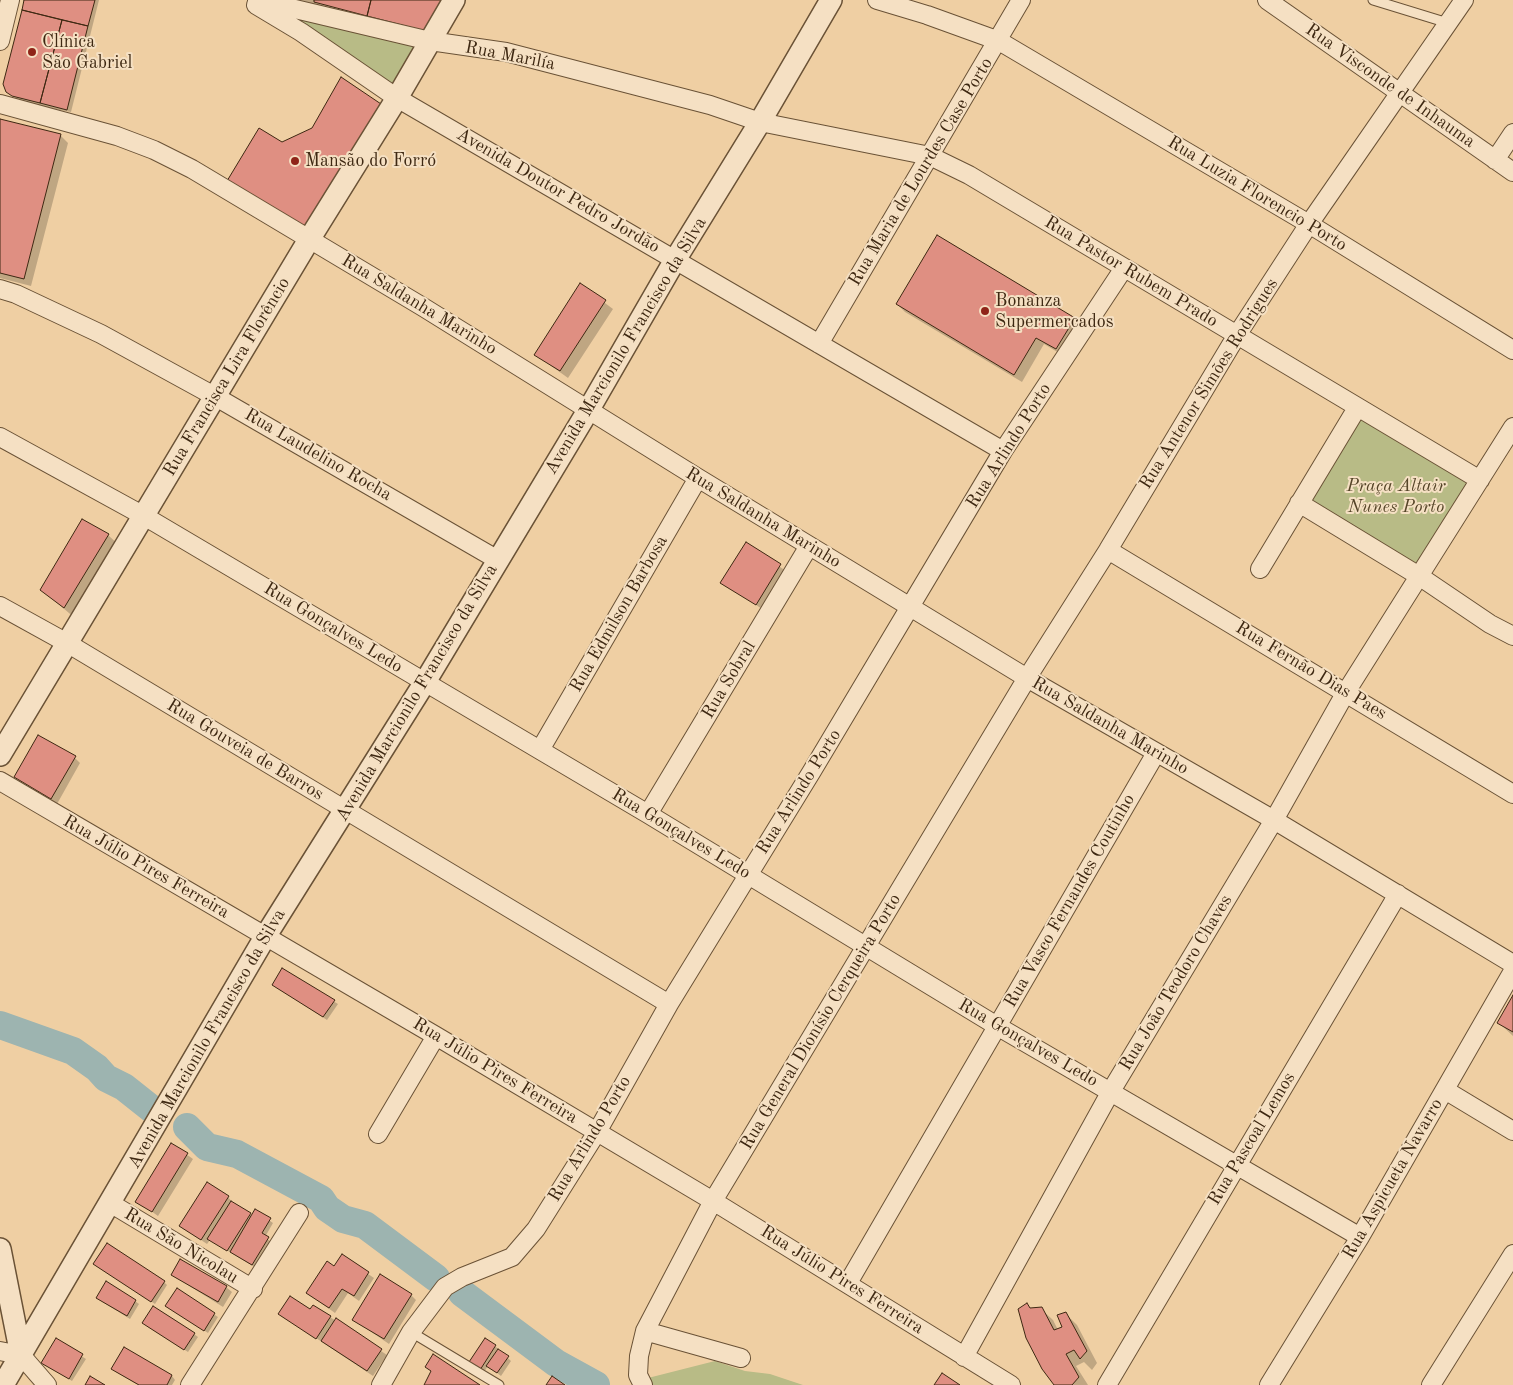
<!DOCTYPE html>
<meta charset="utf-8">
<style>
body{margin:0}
canvas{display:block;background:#efcfa3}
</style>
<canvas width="1513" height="1385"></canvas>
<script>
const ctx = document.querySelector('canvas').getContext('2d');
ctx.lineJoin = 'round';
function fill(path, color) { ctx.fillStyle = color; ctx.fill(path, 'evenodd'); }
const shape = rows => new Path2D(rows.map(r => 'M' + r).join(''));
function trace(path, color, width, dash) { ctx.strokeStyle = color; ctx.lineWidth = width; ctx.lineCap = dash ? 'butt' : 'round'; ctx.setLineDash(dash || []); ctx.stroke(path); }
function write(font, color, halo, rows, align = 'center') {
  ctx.font = font + ' "Old Standard TT",serif'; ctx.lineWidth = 4; ctx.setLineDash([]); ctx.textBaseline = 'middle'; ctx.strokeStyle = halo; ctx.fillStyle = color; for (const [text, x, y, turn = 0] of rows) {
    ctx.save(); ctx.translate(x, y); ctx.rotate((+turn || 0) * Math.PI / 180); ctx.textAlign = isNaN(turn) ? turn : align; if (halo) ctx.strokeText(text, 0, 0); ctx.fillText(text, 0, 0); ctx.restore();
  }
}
fill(shape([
 [276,11,428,42,397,94],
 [1357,408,1480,480,1419,576,1299,503],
 [715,1361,745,1371,770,1374,803,1385,652,1385,648,1378]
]), '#b8bb86');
fill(shape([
 [26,0,99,0,71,112,21,103,7,91,4,84],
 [287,0,459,0,437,38],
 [0,121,60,135,68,143,31,286,0,278],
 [581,285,613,309,568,378,536,355],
 [897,304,1074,319,1082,326,1064,356,1044,344,1022,382,905,312],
 [108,535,120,546,76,619,42,590],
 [746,544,786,571,762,609,722,582],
 [75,758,80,763,57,804,15,777],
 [282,970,338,1004,327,1020,273,985],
 [1513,997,1513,1036,1498,1022],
 [172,1144,193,1159,158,1216,137,1201],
 [228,1197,233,1203,252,1216,256,1211,273,1223,265,1237,271,1242,256,1268,210,1240,207,1244,180,1226],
 [342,1256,374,1278,359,1301,348,1293,335,1313,307,1293,334,1267],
 [95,1264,164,1282,167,1285,155,1304],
 [172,1275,226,1287,232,1292,223,1307],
 [177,1290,218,1317,208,1333,167,1306],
 [411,1295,416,1300,389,1344,354,1320],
 [101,1301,135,1301,139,1304,130,1319],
 [1027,1305,1031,1309,1041,1309,1053,1320,1058,1330,1063,1328,1065,1313,1077,1325,1097,1363,1092,1370,1084,1362,1076,1366,1088,1385,1057,1385],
 [311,1311,330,1317,387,1355,373,1376,280,1314],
 [147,1326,194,1334,198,1337,188,1352],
 [56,1340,86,1359,72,1381,43,1363],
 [495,1346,511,1361,501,1376,488,1366,484,1372,474,1365],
 [124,1348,172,1376,175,1380,172,1385,138,1385,116,1372,112,1368]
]), '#0003');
trace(shape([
 [0,1025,73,1051,97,1068,106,1078,124,1087,153,1110],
 [187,1127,207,1147,237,1154,321,1199,327,1208,343,1219,365,1225,436,1278],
 [462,1293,556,1363,596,1385]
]), '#9db4b0', 28);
const building = shape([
 [24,0,95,0,88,26,22,10,24,0],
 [314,0,371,0,367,16,314,2,314,0],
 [371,0,447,0,429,32,367,16,371,0],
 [22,10,62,20,40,103,12,96,6,92,3,84,22,10],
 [62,20,88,26,67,110,40,103,62,20],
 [341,77,384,106,310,230,227,181,259,128,282,142,312,128,341,77],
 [0,119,61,134,24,279,0,273,0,119],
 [937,235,1075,318,1056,349,1036,338,1014,375,896,304,937,235],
 [580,283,606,300,560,371,534,355,580,283],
 [82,519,109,534,64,608,40,590,82,519],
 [746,542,781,564,756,605,720,583,746,542],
 [38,735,76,756,51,799,14,777,38,735],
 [282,968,335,1000,323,1017,272,985,282,968],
 [1513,995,1513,1032,1497,1023,1513,995],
 [171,1143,188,1153,152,1212,135,1202,171,1143],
 [207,1182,229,1196,201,1240,179,1226,207,1182],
 [231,1201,251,1213,227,1251,207,1239,231,1201],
 [255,1209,271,1218,262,1233,269,1237,252,1265,230,1252,255,1209],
 [107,1243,165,1281,151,1302,93,1264,107,1243],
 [342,1254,369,1272,354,1296,342,1289,329,1308,306,1293,327,1261,334,1266,342,1254],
 [180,1259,227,1286,218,1302,171,1275,180,1259],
 [380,1274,412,1294,384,1339,352,1320,380,1274],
 [106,1281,136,1300,127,1316,96,1298,106,1281],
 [177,1288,215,1313,204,1331,165,1306,177,1288],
 [290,1296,310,1309,313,1305,331,1316,316,1339,278,1314,290,1296],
 [1027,1303,1030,1308,1042,1307,1054,1330,1062,1327,1057,1315,1066,1312,1087,1351,1080,1359,1074,1350,1066,1354,1079,1377,1072,1385,1054,1385,1042,1369,1026,1338,1018,1309,1027,1303],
 [153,1306,195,1333,184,1350,142,1323,153,1306],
 [336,1318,382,1349,367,1371,321,1341,336,1318],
 [56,1338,83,1354,69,1379,41,1363,56,1338],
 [485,1338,496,1345,480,1370,469,1362,485,1338],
 [124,1347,172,1375,167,1385,139,1385,111,1369,124,1347],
 [498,1349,509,1356,497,1373,486,1366,498,1349],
 [433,1354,480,1385,424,1385,431,1371,425,1367,433,1354],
 [942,1373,960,1385,934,1385,942,1373],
 [90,1376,105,1385,85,1385,90,1376],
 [552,1376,565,1385,546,1385,552,1376]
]);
fill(building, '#df8f82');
trace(building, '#3e2812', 1);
const service = shape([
 [1373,0,1448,23],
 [411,1332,499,1385]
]);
const minor = shape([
 [257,0,430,41,506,52,710,105,760,122,930,156,969,175,1480,480],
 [877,0,927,15,999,41,1309,224,1513,350],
 [1267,0,1513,172],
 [256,5,301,32,397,98,1003,451],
 [0,41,10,0],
 [0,104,117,136,154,150,192,169,423,307,698,478,1027,678,1274,820,1513,964],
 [1495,160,1513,133],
 [0,289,16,294,101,334,216,397,498,560],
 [819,344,1021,0],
 [0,437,144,516,648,814,997,1026,1360,1237],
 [1299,503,1419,576,1490,624,1513,636],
 [1108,550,1513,794],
 [1260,569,1357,408],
 [0,606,67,643,669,1004],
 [540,750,698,478],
 [0,781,436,1036,713,1201,1011,1385],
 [648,814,809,546],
 [1445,1090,1513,1131],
 [378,1134,436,1036],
 [110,1203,253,1289],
 [848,1283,1156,753],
 [645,1331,741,1358],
 [0,1351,21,1355,47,1385],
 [964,1357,1111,1091,1274,820,1346,692,1513,427],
 [190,1385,299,1213],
 [381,1385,411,1332,445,1287,462,1277,512,1257,536,1229,597,1132,669,1004,812,771,1003,451,1124,268],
 [643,1385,638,1375,639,1356,645,1331,713,1201,1027,678,1108,550,1237,335,1309,224,1464,0],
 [1107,1385,1398,894],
 [1269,1385,1360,1237,1513,971],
 [1431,1385,1513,1254]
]);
const tertiary = shape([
 [0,755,310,238,397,98,454,0],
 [0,1249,21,1355],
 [3,1385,265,937,425,682,589,409,675,260,760,122,831,0]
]);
trace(service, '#6a5236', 11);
trace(minor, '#6a5236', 20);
trace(tertiary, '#6a5236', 24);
trace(service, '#f5e0c3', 9);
trace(minor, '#f5e0c3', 18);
trace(tertiary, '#f5e0c3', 21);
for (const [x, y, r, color] of [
 [32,52,5,"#8f2418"],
 [295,161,5,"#8f2418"],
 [985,311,5,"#8f2418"]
]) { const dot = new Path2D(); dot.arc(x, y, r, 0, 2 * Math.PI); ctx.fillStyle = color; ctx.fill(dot); trace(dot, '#f5e0c3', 2); }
write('18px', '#3e2812', '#f5e0c3', [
 ["Clínica",42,42],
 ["São Gabriel",42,63],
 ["Mansão do Forró",305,161],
 ["Bonanza",995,301],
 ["Supermercados",995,322]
], 'left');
write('18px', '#3e2812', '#f5e0c3', [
 ["Rua Marilía",510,56,11],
 ["Rua Visconde de Inhauma",1390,86,35],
 ["Rua Maria de Lourdes Case Porto",921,172,-59],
 ["Avenida Doutor Pedro Jordão",558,191,30],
 ["Rua Luzia Florencio Porto",1257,194,31],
 ["Rua Pastor Rubem Prado",1131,272,31],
 ["Rua Saldanha Marinho",419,305,31],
 ["Avenida Marcionilo Francisco da Silva",626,346,-59],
 ["Rua Francisca Lira Florêncio",227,377,-59],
 ["Rua Antenor Simões Rodrigues",1209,384,-58],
 ["Rua Arlindo Porto",1009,446,-58],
 ["Rua Laudelino Rocha",318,455,30],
 ["Rua Saldanha Marinho",763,518,31],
 ["Rua Edmilson Barbosa",619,614,-60],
 ["Rua Gonçalves Ledo",333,628,31],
 ["Rua Fernão Dias Paes",1311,671,31],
 ["Rua Sobral",729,680,-59],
 ["Avenida Marcionilo Francisco da Silva",417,693,-59],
 ["Rua Saldanha Marinho",1110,726,30],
 ["Rua Gouveia de Barros",245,750,31],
 ["Rua Arlindo Porto",799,792,-58],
 ["Rua Gonçalves Ledo",681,834,31],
 ["Rua Júlio Pires Ferreira",146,867,30],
 ["Rua Vasco Fernandes Coutinho",1070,901,-60],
 ["Rua João Teodoro Chaves",1176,983,-59],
 ["Rua General Dionísio Cerqueira Porto",821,1022,-59],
 ["Avenida Marcionilo Francisco da Silva",207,1039,-60],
 ["Rua Gonçalves Ledo",1028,1043,30],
 ["Rua Júlio Pires Ferreira",495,1071,31],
 ["Rua Arlindo Porto",590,1139,-59],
 ["Rua Pascoal Lemos",1252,1139,-59],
 ["Rua Aspicueta Navarro",1393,1179,-60],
 ["Rua São Nicolau",181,1246,31],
 ["Rua Júlio Pires Ferreira",842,1280,32]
]);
write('italic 18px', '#564529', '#f5e0c3', [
 ["Praça Altair",1396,486],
 ["Nunes Porto",1396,507]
]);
</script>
